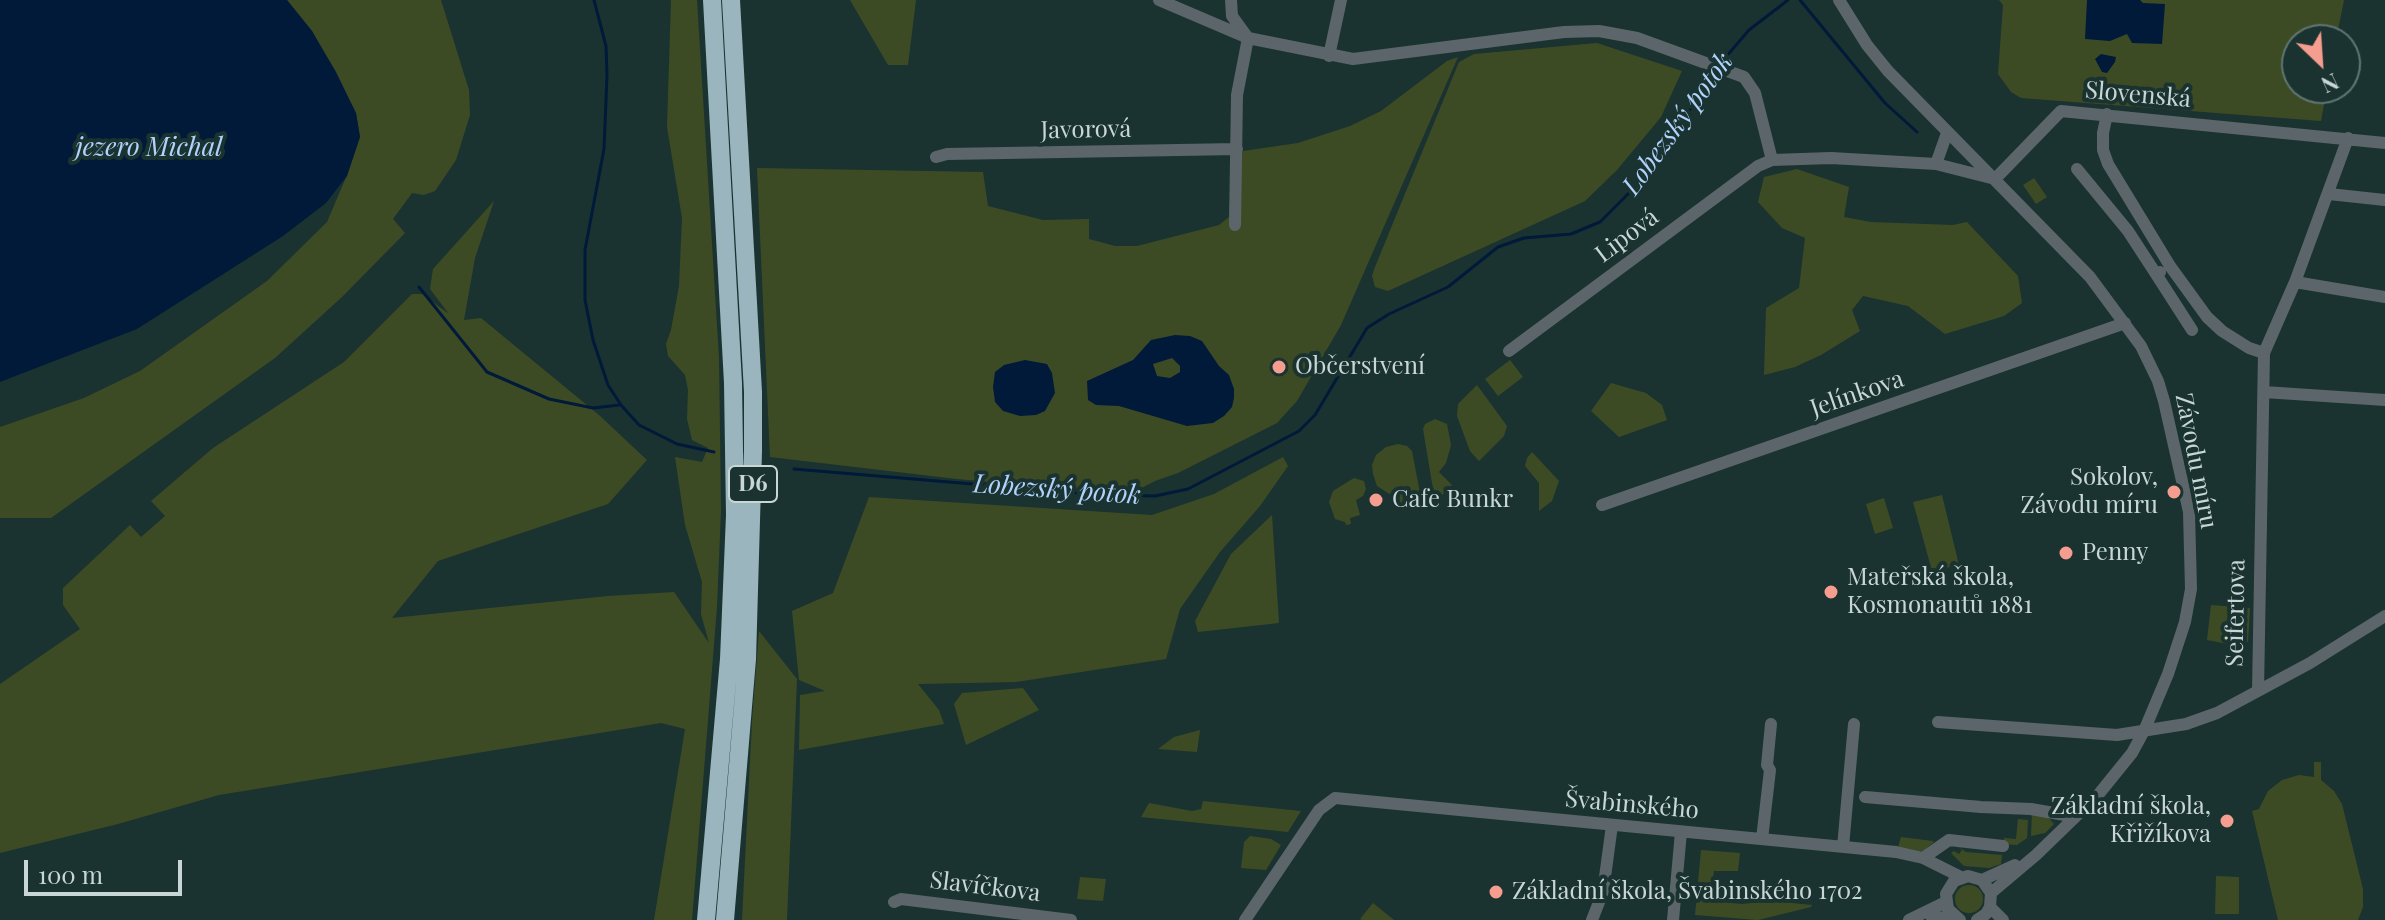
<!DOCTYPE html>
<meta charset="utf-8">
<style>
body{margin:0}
#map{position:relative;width:2385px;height:920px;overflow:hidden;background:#1a3331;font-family:"Playfair Display",serif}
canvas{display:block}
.north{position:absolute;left:2281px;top:24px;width:80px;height:80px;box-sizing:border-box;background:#1a3331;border:2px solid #607573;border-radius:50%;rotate:155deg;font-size:22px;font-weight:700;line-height:32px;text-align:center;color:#c8d7d5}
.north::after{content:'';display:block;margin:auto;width:28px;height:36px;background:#f59d8e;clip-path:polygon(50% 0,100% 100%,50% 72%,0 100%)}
.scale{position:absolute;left:24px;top:860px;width:158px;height:36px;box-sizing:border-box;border:4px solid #c8d7d5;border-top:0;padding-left:10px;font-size:24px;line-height:28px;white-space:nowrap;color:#c8d7d5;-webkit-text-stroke:6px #1a3331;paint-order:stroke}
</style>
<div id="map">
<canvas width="2385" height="920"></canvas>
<div class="north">N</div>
<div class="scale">100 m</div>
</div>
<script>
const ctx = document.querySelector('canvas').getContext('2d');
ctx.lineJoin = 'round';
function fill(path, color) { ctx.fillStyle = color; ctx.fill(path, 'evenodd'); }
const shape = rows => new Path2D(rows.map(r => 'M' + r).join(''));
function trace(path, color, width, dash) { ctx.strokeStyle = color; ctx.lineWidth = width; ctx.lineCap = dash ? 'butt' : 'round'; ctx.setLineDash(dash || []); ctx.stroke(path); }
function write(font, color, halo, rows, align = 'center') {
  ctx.font = font + ' "Playfair Display",serif'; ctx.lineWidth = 8; ctx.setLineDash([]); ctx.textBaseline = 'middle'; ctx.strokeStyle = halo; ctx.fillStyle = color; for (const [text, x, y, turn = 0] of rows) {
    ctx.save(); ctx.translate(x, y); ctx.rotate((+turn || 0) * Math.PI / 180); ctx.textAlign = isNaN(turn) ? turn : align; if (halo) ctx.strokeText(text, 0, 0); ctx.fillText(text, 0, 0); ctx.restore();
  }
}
fill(shape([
 [287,0,441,0,469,90,470,115,456,160,435,191,424,195,412,193,393,219,405,233,342,297,275,358,51,518,0,518,0,427,84,398,140,371,267,281,327,222,347,175,360,137,356,113,312,31],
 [671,0,697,0,719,358,721,511,717,607,692,920,654,920,685,729,661,723,219,795,118,824,0,853,0,684,80,629,63,605,63,588,130,525,141,537,165,516,151,501,213,448,344,362,412,294,422,294,449,314,430,289,433,269,494,201,475,258,464,320,481,318,599,415,647,460,608,504,438,561,392,618,608,596,674,592,709,643,701,614,702,582,685,525,675,457,702,462,708,448,692,440,687,419,688,390,685,375,668,356,666,344,671,330,679,286,682,218,667,127],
 [850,0,916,0,908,65,888,65],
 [1999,0,2344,0,2336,40,2297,40,2297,88,2327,88,2321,121,2021,98,2011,92,1998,74,2003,5],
 [1597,43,1682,71,1661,117,1617,170,1585,201,1388,291,1375,287,1372,276,1375,267,1459,62,1474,54],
 [1458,57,1341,325,1297,401,1277,423,1178,473,1155,481,1136,491,1105,492,957,479,770,457,757,168,983,172,988,206,1043,220,1089,219,1089,239,1115,246,1137,246,1219,225,1229,217,1232,158,1243,151,1298,143,1350,126,1381,111,1447,61],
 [1797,169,1849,187,1844,217,1871,222,1953,225,1967,222,2018,276,2022,303,2004,316,1945,334,1908,306,1863,296,1852,310,1860,331,1821,355,1795,367,1764,375,1766,308,1799,288,1805,238,1782,228,1758,202,1764,177],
 [2034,178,2047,197,2036,204,2023,185],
 [1510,360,1523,377,1498,396,1485,379],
 [1611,383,1646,393,1662,405,1667,420,1619,437,1591,411],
 [1477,385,1507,426,1504,436,1479,461,1470,451,1457,416,1458,404],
 [1435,419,1447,424,1451,445,1446,463,1439,472,1452,485,1439,498,1434,495,1423,429,1425,424],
 [1398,444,1407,446,1412,451,1420,493,1418,504,1407,510,1405,504,1395,506,1391,495,1377,486,1373,474,1372,465,1376,455,1386,447],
 [1532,452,1559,481,1552,501,1539,511,1539,483,1525,466,1527,458],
 [1283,457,1288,466,1260,506,1220,552,1180,609,1166,659,1016,682,918,684,939,710,944,724,799,750,800,695,825,691,799,680,792,611,833,593,869,497,1152,515,1214,494],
 [1354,478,1364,481,1366,489,1363,496,1356,500,1360,515,1350,518,1351,524,1346,525,1345,522,1335,519,1329,502,1333,491],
 [1942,495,1959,565,1932,571,1913,502],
 [1884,498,1893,528,1875,534,1866,504],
 [1272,515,1279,623,1198,632,1195,621,1231,554],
 [2211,605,2250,608,2248,642,2228,644,2207,640],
 [759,631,797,679,787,920,742,920,752,721],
 [1023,688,1039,710,966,745,954,704,962,693],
 [1200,730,1197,752,1158,749,1174,737],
 [2314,762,2321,762,2321,780,2334,791,2342,804,2363,889,2363,907,2358,920,2278,920,2252,811,2259,809,2268,791,2282,780,2299,775,2314,777],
 [1203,801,1301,811,1288,832,1141,817,1149,803,1192,811,1201,809],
 [2032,812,2046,815,2054,824,2045,833,2031,836],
 [2018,819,2028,820,2027,838,2017,845,2003,844,2004,838,2016,839],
 [1250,836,1271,839,1281,845,1266,870,1241,868,1244,842],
 [1901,837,1933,841,1934,842,1923,851,1918,851,1898,847],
 [1957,846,1966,852,2002,855,2001,864,1989,868,1964,866,1951,853,1954,851,1959,854,1962,850],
 [1701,850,1740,853,1738,871,1714,871,1710,901,1742,904,1771,901,1812,905,1811,907,1758,920,1695,915],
 [2216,876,2239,877,2239,914,2215,914],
 [1080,877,1106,879,1103,901,1077,899],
 '1955 899a14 14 0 1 1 28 0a14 14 0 1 1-28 0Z',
 [1373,903,1394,920,1362,920,1360,919]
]), '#3d4b25');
fill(shape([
 [0,0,287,0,312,31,336,72,356,113,360,137,347,176,326,203,283,236,137,329,0,382],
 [2087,0,2140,0,2143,3,2165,4,2162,44,2132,43,2127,34,2110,41,2085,39],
 [2101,54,2116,57,2115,62,2107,73,2102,72,2095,59],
 [1175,335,1190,336,1202,341,1219,366,1229,375,1234,389,1234,398,1232,407,1224,416,1213,423,1187,426,1119,406,1096,405,1088,400,1087,381,1133,360,1151,340],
 [1172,358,1180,366,1180,372,1170,378,1157,376,1153,364],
 [1025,360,1047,364,1052,373,1055,393,1045,411,1036,415,1020,416,1003,411,995,402,993,387,995,372,1004,365]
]), '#011a39');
trace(shape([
 [594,0,606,46,607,75,604,149,585,250,585,300,593,340,608,385,621,405,639,425,677,444,714,452],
 [1800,0,1885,103,1917,132],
 [1719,65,1749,30,1788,0],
 [419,287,487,372,549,399,593,408,620,405],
 [794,469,1104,495,1155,496,1188,489,1299,431,1315,415,1367,328,1389,314,1448,287,1498,247,1524,238,1571,234,1600,222,1643,179,1715,72]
]), '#011a39', 3);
trace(shape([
 [1159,0,1248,38,1353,59,1564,32,1599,31,1637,38,1744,77,1755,93,1772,160],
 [1231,0,1232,16,1248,38,1237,95,1235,225],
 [1839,0,1867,45,1888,71,2090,277,2141,346,2158,381,2164,401,2189,512,2191,589,2185,622,2168,674,2144,731,2132,753,2098,795,2036,855,1991,893],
 [1329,56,1341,0],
 [2107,114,2103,133,2103,150,2108,164,2170,266,2207,317,2222,331,2249,348,2264,353],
 [936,157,947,154,1237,149],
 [1936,164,1947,133],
 [2077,169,2128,231,2156,274],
 [2329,194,2385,200],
 [2160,272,2156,274,2192,330],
 [2295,282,2385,297],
 [1509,351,1758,166,1772,160,1831,158,1936,164,1995,179,2061,111,2385,143],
 [2264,392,2385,400],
 [1602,505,2125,323],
 [2258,691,2264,353,2295,282,2348,138],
 [1938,722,2117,735,2186,724,2217,713,2310,663,2385,616],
 [1865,797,1981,807,2031,809,2065,815,2071,821],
 [1762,839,1770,770,1767,765,1771,724],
 [1843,847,1854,724],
 [1923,858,1949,840,2003,846],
 [1982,880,2015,865],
 [894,902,901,899,1071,920],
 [1990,907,2003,920],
 [1245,920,1319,810,1335,798,1896,852,1923,858,1961,877],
 [1592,920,1603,892,1612,825],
 [1673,920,1681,832],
 [1909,920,1946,902],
 [1932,920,1952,915],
 [1960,920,1948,909,1946,894,1954,881,1968,876,1982,880,1991,893,1990,907,1986,914,1977,920]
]), '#5c666a', 12);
trace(shape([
 [706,920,729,659,735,515,733,383,712,0],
 [725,920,747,659,753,451,753,392,731,0]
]), '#9bb5be', 18);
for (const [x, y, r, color] of [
 [1279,367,8,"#f59d8e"],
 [2174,492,8,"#f59d8e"],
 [1376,500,8,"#f59d8e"],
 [2066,553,8,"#f59d8e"],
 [1831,592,8,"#f59d8e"],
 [2227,821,8,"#f59d8e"],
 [1496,892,8,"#f59d8e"]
]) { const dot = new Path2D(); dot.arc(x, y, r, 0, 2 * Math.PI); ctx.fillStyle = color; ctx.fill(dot); trace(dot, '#1a3331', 3); }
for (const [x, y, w] of [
 [753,484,48]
]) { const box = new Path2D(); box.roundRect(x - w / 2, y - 18, w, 36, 6); ctx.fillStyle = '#1a3331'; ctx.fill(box); trace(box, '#c8d7d5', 2); }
write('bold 22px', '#c8d7d5', null, [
 ["D6",753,484]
]);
write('24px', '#c8d7d5', '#1a3331', [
 ["Slovenská",2138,95,5],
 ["Javorová",1086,130,-1],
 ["Lipová",1627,236,-37],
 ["Jelínkova",1857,394,-19],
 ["Závodu míru",2196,461,79],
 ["Seifertova",2236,613,-89],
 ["Švabinského",1632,805,5],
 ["Slavíčkova",985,887,7]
]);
write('24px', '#c8d7d5', '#1a3331', [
 ["Občerstvení",1295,367],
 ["Sokolov,",2158,478,"right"],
 ["Závodu míru",2158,506,"right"],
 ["Cafe Bunkr",1392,500],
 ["Penny",2082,553],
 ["Mateřská škola,",1847,578],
 ["Kosmonautů 1881",1847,606],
 ["Základní škola,",2211,807,"right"],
 ["Křižíkova",2211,835,"right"],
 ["Základní škola, Švabinského 1702",1512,892]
], 'left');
write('italic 26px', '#b1d2fc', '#1a3331', [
 ["Lobezský potok",1678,124,-54],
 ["jezero Michal",149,148],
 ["Lobezský potok",1057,490,4]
]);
</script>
